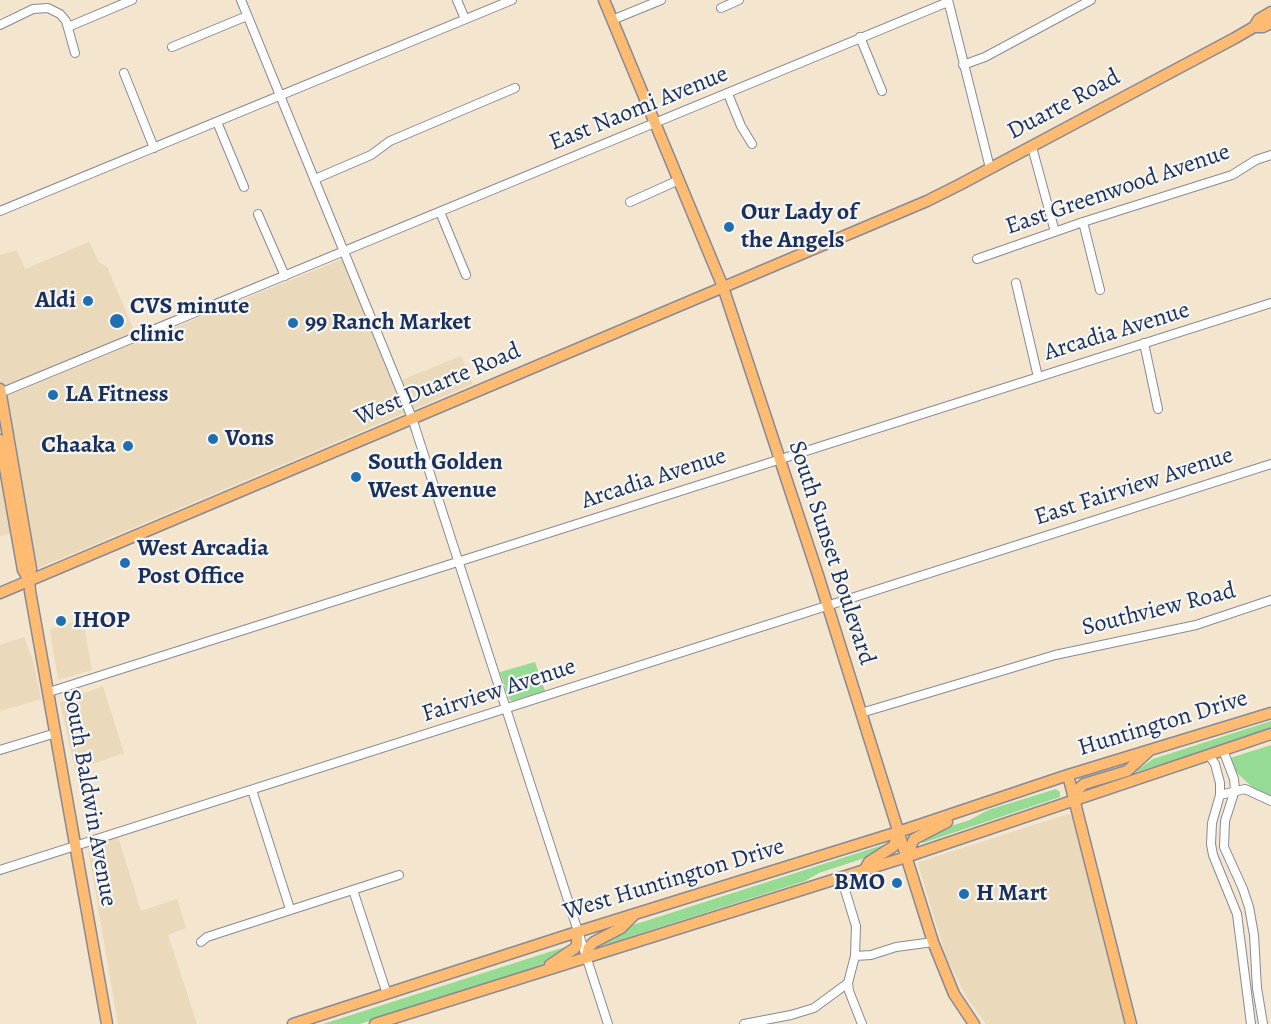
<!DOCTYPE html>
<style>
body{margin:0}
canvas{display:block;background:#f3e5ce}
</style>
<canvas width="1271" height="1024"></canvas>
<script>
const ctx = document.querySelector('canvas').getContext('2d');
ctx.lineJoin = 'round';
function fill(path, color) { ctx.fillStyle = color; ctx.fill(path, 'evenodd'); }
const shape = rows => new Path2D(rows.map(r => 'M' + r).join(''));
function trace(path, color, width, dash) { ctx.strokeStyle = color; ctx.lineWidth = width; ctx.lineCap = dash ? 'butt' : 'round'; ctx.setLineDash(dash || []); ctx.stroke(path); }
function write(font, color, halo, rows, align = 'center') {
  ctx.font = font + ' Alegreya,serif'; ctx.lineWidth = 4.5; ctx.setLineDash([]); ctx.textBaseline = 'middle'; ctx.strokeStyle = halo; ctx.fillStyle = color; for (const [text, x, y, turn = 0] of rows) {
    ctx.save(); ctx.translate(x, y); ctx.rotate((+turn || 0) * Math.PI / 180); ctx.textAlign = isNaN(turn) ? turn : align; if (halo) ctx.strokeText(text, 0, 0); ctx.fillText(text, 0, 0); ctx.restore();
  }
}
fill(shape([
 [89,242,99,262,107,267,139,342,340,260,344,262,394,383,461,356,473,384,36,569,29,529,0,536,0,255,17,250,25,269],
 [83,619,92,670,58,680,50,630],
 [24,637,33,660,41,699,0,711,0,645],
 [103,686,124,753,75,770,60,702],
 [1068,814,1073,816,1079,833,1125,1024,986,1024,967,998,946,956,918,864,919,862],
 [118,837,141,911,177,899,186,928,168,935,197,1024,118,1024,88,848]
]), '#ead9ba');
fill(shape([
 [535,662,545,691,512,701,509,699,500,672],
 [1271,721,1271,730,1133,773,1153,759],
 [1271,745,1271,796,1253,788,1234,770,1230,758],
 [1056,789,1060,792,1060,797,923,843,920,841,929,833,970,820,988,810],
 [889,843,890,844,877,854,819,873,805,881,595,948,606,937,633,925],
 [571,945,555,959,534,968,360,1024,323,1024]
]), '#96db93');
const minor = shape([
 [241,0,412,418,608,1024],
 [457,0,465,19],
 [948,0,990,168],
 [721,8,739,0],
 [612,20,661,0],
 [0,25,33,9,48,8,60,14,66,21,75,53],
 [68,27,132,0],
 [860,37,882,91],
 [172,47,247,16],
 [963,65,985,57,1091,0],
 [124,73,154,148],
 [728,94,741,126,752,144],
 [217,122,244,187],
 [1032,147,1055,232],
 [315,179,371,155,390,141,515,88],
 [630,202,679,180],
 [0,211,512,0],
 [440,212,466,275],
 [258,214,285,276],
 [1083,222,1100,290],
 [977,259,1083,222,1232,175,1256,160,1271,155],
 [1016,283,1038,377],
 [1144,343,1158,409],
 [0,393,948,2],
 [49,692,1271,303],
 [861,713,1055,655,1196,625,1271,600],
 [0,750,56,733],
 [1223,750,1234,779,1235,790,1225,821,1224,847,1243,889,1249,907,1254,935,1257,988,1263,1024],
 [1209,755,1215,764,1220,783,1220,795,1212,823,1211,844,1213,855,1237,914,1251,1024],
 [252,790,290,909],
 [1220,795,1245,789,1271,801],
 [0,870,1271,464],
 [841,877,856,926,855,956,848,983,849,991,862,1024],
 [353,890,387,994],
 [201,942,207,937,399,875],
 [855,956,871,955,896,947,933,942],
 [744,1024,791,1015,814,1008,848,983]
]);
const major = shape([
 [604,0,723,287,818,575,933,942,954,994,974,1024],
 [1254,27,1263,27,1271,23],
 [0,389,31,569,29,580,30,591,107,1024],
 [0,440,23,570,29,580],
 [0,593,927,201,959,185,1235,38,1254,27,1259,19,1271,12],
 [1068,775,1131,1024],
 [1074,799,1076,791,1084,784,1127,771,1148,752],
 [906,857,914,839,947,822],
 [865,869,869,862,894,846,898,832],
 [586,958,589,947,594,942,621,928,633,916],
 [550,965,575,948,577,945,577,932],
 [293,1024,577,932,898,832,1068,775,1271,713],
 [375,1024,906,857,1271,734]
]);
trace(minor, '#878a96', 10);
trace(major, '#878a96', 13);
trace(minor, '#fff', 8);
trace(major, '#ffbb71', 10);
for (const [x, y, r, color] of [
 [729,227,6,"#1f6fb2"],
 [88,301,6,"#1f6fb2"],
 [117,321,8,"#1f6fb2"],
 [293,323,6,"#1f6fb2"],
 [53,395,6,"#1f6fb2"],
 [213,439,6,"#1f6fb2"],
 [128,446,6,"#1f6fb2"],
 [356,477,6,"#1f6fb2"],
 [125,563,6,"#1f6fb2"],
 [61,621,6,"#1f6fb2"],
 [897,883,6,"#1f6fb2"],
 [964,894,6,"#1f6fb2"]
]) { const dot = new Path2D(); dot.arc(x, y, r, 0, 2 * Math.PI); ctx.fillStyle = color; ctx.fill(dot); trace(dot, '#f6f6f2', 2); }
write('24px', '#1b2f5e', '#f6f6f2', [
 ["Duarte Road",1064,105,-28],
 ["East Naomi Avenue",639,109,-22],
 ["East Greenwood Avenue",1118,190,-19],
 ["Arcadia Avenue",1117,332,-17],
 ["West Duarte Road",438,385,-23],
 ["Arcadia Avenue",654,479,-18],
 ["East Fairview Avenue",1134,487,-18],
 ["South Sunset Boulevard",831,553,72],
 ["Southview Road",1159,610,-14],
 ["Fairview Avenue",499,691,-18],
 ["Huntington Drive",1163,724,-17],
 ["South Baldwin Avenue",89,798,80],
 ["West Huntington Drive",674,880,-17]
]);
write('bold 24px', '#1b2f5e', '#f6f6f2', [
 ["Our Lady of",741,213],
 ["the Angels",741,241],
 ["Aldi",76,301,"right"],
 ["CVS minute",130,307],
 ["clinic",130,335],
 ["99 Ranch Market",305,323],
 ["LA Fitness",65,395],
 ["Vons",225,439],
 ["Chaaka",116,446,"right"],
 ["South Golden",368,463],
 ["West Avenue",368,491],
 ["West Arcadia",137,549],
 ["Post Office",137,577],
 ["IHOP",73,621],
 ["BMO",885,883,"right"],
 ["H Mart",976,894]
], 'left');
</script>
